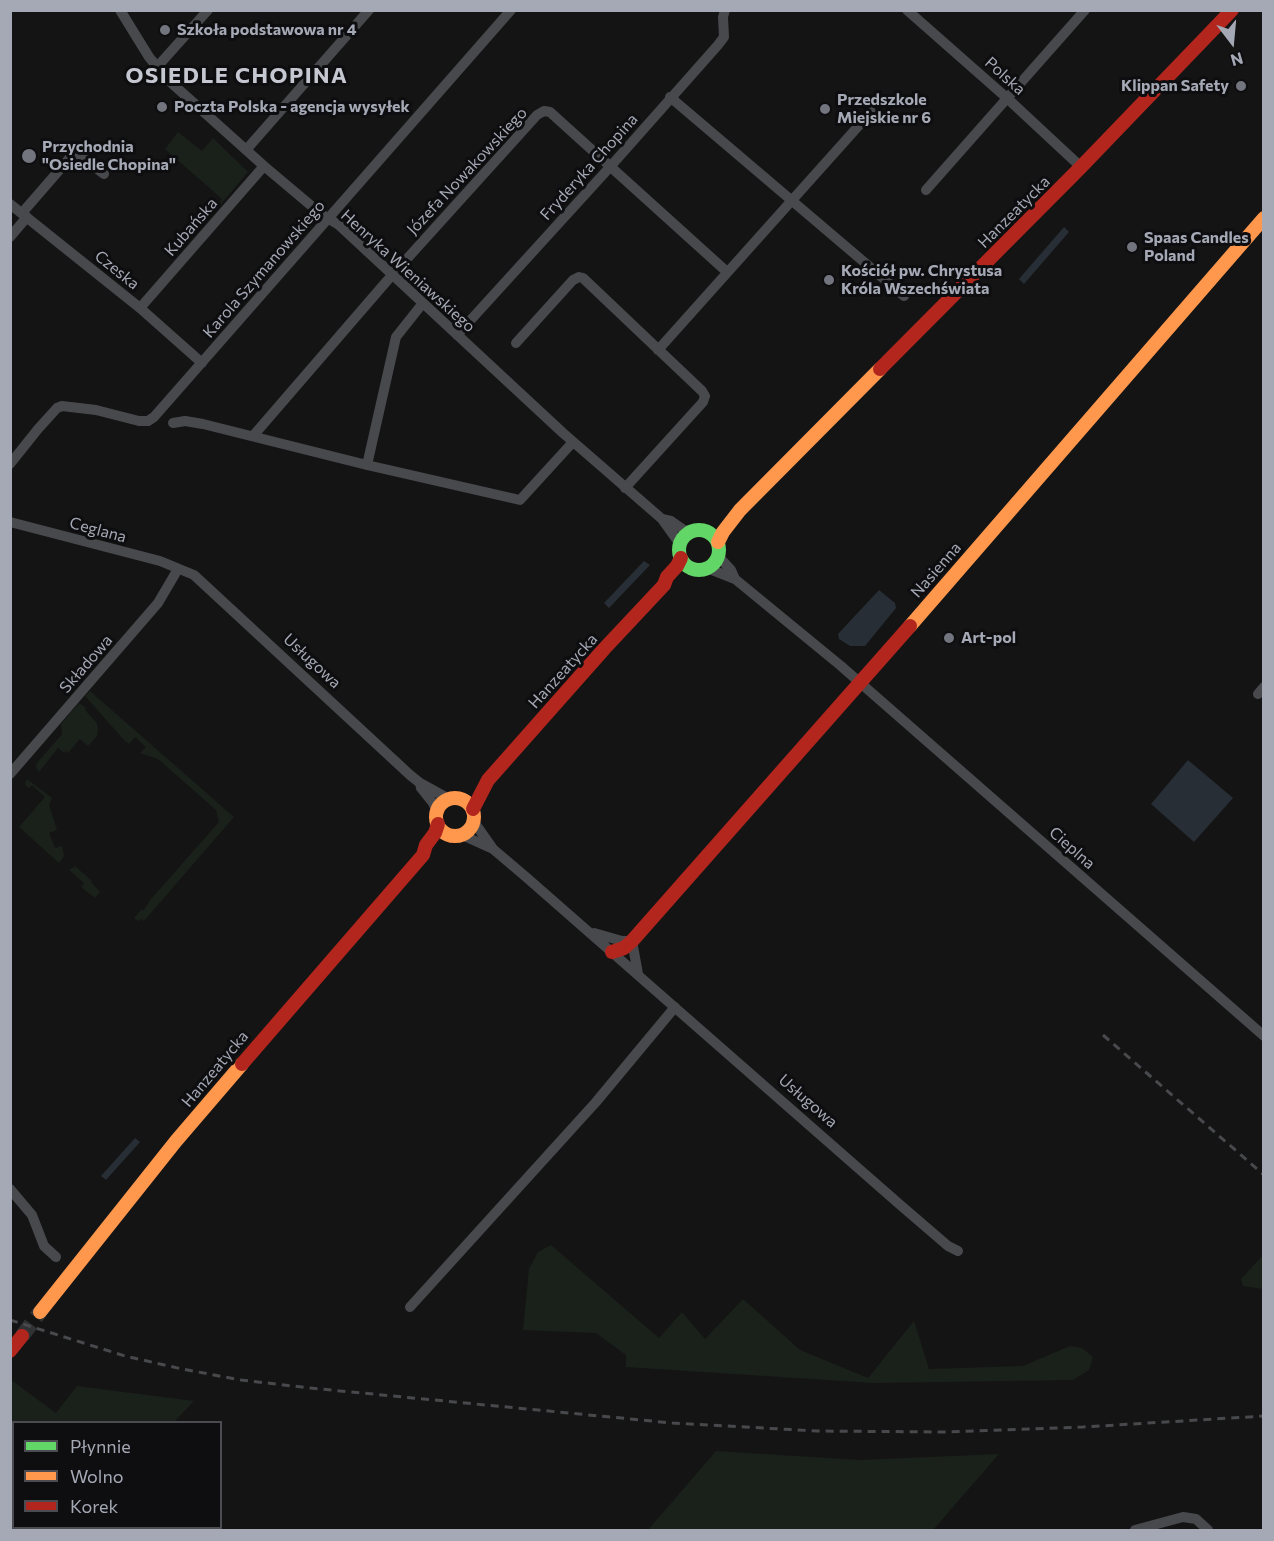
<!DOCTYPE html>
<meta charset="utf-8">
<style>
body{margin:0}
#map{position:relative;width:1274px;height:1541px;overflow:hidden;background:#141414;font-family:Commissioner,sans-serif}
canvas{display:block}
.frame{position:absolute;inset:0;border:12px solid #a5a9b5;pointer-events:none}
.legend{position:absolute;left:12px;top:1421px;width:210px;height:108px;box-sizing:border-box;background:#0e0e10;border:2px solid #4a4c52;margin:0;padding:8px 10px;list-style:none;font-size:18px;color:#a5a9b5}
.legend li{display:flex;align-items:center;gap:12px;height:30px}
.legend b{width:30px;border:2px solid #4a4c52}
.north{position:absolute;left:1202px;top:12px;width:60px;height:60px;-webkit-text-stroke:4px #0e0e10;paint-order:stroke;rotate:164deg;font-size:16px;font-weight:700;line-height:24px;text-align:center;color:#a5a9b5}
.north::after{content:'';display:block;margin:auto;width:21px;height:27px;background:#a5a9b5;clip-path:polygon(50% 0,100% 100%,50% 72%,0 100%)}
</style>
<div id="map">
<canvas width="1274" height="1541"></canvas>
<div class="frame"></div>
<ul class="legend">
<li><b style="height:8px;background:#63d668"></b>Płynnie</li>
<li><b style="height:8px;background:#ff974d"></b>Wolno</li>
<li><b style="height:8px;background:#b3261e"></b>Korek</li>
</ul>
<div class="north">N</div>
</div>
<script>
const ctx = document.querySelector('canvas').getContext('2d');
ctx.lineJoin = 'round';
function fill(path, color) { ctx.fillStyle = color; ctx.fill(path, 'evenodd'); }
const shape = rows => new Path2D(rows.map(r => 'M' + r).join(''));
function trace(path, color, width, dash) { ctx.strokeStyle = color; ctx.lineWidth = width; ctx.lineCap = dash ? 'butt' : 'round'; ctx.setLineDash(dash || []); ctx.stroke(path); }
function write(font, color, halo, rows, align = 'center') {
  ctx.font = font + ' Commissioner,sans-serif'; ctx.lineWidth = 6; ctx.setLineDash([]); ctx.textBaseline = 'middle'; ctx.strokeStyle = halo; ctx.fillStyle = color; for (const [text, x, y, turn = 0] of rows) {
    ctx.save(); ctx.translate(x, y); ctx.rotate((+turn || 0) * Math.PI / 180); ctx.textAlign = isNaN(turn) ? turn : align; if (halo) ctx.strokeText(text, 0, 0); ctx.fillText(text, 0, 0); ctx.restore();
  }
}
fill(shape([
 [178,132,202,151,213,138,248,172,208,219,202,213,205,207,213,212,222,199,165,149],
 [90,691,234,817,144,921,141,919,138,921,134,918,142,909,143,911,151,899,219,822,216,810,158,759,140,753,146,747,135,737,129,744,124,740,85,696],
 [79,703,86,708,85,710,97,723,98,729,97,736,88,746,80,739,68,753,66,751,64,753,58,748,39,772,36,768,37,763,62,734,61,724],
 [27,779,52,798,49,805,57,830,49,833,55,848,62,846,64,856,59,863,19,827,45,797,32,785,29,788,26,786,25,783],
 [75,866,92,881,91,882,100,892,95,898,81,887,84,883,69,870],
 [551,1245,659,1338,682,1312,705,1339,743,1299,800,1350,868,1378,914,1321,929,1369,1023,1366,1070,1346,1082,1348,1093,1357,1089,1370,1073,1380,874,1383,626,1367,626,1355,596,1333,523,1330,529,1269,538,1252],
 [1263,1255,1263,1289,1243,1286,1241,1279],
 [11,1380,56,1413,77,1386,194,1401,174,1422,14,1422,13,1469,11,1472],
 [716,1451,860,1460,999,1454,933,1530,648,1530]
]), '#1a211b');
fill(shape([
 [1064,227,1069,232,1024,284,1019,279],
 [644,561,650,565,609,608,604,603],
 [879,590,895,603,896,608,865,646,850,646,839,639,838,634],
 [1188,760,1233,798,1194,842,1151,804],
 [135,1138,140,1142,106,1180,101,1176]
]), '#272e35');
trace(shape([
 [22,1336,40,1312]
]), '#313234', 15, [15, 8]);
trace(shape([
 [120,10,149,57,167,79,264,166,321,214,339,225,563,433,662,519,680,544],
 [907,10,1008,99,1081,167],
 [157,67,208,10],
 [670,97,904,296],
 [246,150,369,10],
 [926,190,1085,10],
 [10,204,140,308,202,363],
 [22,213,75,152,104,174],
 [10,237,27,217],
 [140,308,264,166],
 [457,335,610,167,718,45,724,37,723,17,725,10],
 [516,343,573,280,579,277,583,278,702,391,705,396,703,402,625,488],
 [658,350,871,112],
 [173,423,185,421,203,424,367,465,520,500,573,442],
 [253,436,386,282,537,115,544,111,550,112,727,272],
 [10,464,38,429,57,408,62,406,96,410,139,421,148,421,154,417,511,10],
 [367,465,396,337,423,303],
 [662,519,671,521,684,530,692,531],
 [10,522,160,561,194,575,410,775,420,783,449,799],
 [718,556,731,570,735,579,841,666,1264,1036],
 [707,568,735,579],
 [1258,694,1264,687],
 [10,774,158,603,178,569],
 [420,783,421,788,433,803,437,812],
 [474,822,493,849],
 [462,835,493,849,526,877,898,1203,948,1246,958,1251],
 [594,933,622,941,632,941,638,974],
 [10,1189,32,1215,44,1246,56,1257],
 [410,1307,596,1102,675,1007],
 [10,1521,14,1522],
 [28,1528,36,1530],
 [1135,1530,1183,1517,1196,1519,1208,1530]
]), '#48494d', 10);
trace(shape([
 '679 550a20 20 0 1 1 40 0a20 20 0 1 1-40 0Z'
]), '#63d668', 14);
trace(shape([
 [718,542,723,532,740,510,880,369],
 [910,626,1264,218],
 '436 817a19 19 0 1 1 38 0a19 19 0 1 1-38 0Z',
 [40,1312,176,1141,242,1064]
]), '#ff974d', 14);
trace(shape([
 [880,369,1081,167,1232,10],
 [473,809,488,780,604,649,664,585,667,577,677,566,681,558],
 [612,952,624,948,632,941,910,626],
 [242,1064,423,855,426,845,435,833,438,824],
 [10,1351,22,1336]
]), '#b3261e', 14);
trace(shape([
 [1103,1035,1264,1175],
 [10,1320,125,1356,182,1369,241,1380,310,1388,672,1423,817,1431,945,1432,1083,1427,1264,1416]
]), '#48494c', 3, [8, 6]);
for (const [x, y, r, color] of [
 [165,30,6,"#72757d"],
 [1241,86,6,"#72757d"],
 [162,107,6,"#72757d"],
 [825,109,6,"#72757d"],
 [29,156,8,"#72757d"],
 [1132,247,6,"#72757d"],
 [829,280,6,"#72757d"],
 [949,638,6,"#72757d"]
]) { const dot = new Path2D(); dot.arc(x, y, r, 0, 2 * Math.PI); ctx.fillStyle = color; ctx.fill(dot); trace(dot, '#0e0e10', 2); }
write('bold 16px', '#a5a9b5', '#0e0e10', [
 ["Szkoła podstawowa nr 4",177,30],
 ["Klippan Safety",1229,86,"right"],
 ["Przedszkole",837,100],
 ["Miejskie nr 6",837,118],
 ["Poczta Polska - agencja wysyłek",174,107],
 ["Przychodnia",42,147],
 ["\"Osiedle Chopina\"",42,165],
 ["Spaas Candles",1144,238],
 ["Poland",1144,256],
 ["Kościół pw. Chrystusa",841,271],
 ["Króla Wszechświata",841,289],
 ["Art-pol",961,638]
], 'left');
write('16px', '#a5a9b5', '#0e0e10', [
 ["Polska",1005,76,42],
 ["Fryderyka Chopina",589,167,-48],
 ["Józefa Nowakowskiego",467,171,-47],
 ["Hanzeatycka",1014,212,-45],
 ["Kubańska",191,227,-49],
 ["Karola Szymanowskiego",264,269,-49],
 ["Czeska",117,270,39],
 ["Henryka Wieniawskiego",408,271,42],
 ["Ceglana",98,530,15],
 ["Nasienna",936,570,-49],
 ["Usługowa",312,661,43],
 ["Składowa",86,664,-49],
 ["Hanzeatycka",563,671,-48],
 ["Cieplna",1072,848,41],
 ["Hanzeatycka",215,1069,-50],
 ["Usługowa",808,1101,41]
]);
ctx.letterSpacing = '1.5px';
write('bold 22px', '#c6c8d1', '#0e0e10', [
 ["OSIEDLE CHOPINA",237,76]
]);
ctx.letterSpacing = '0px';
</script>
